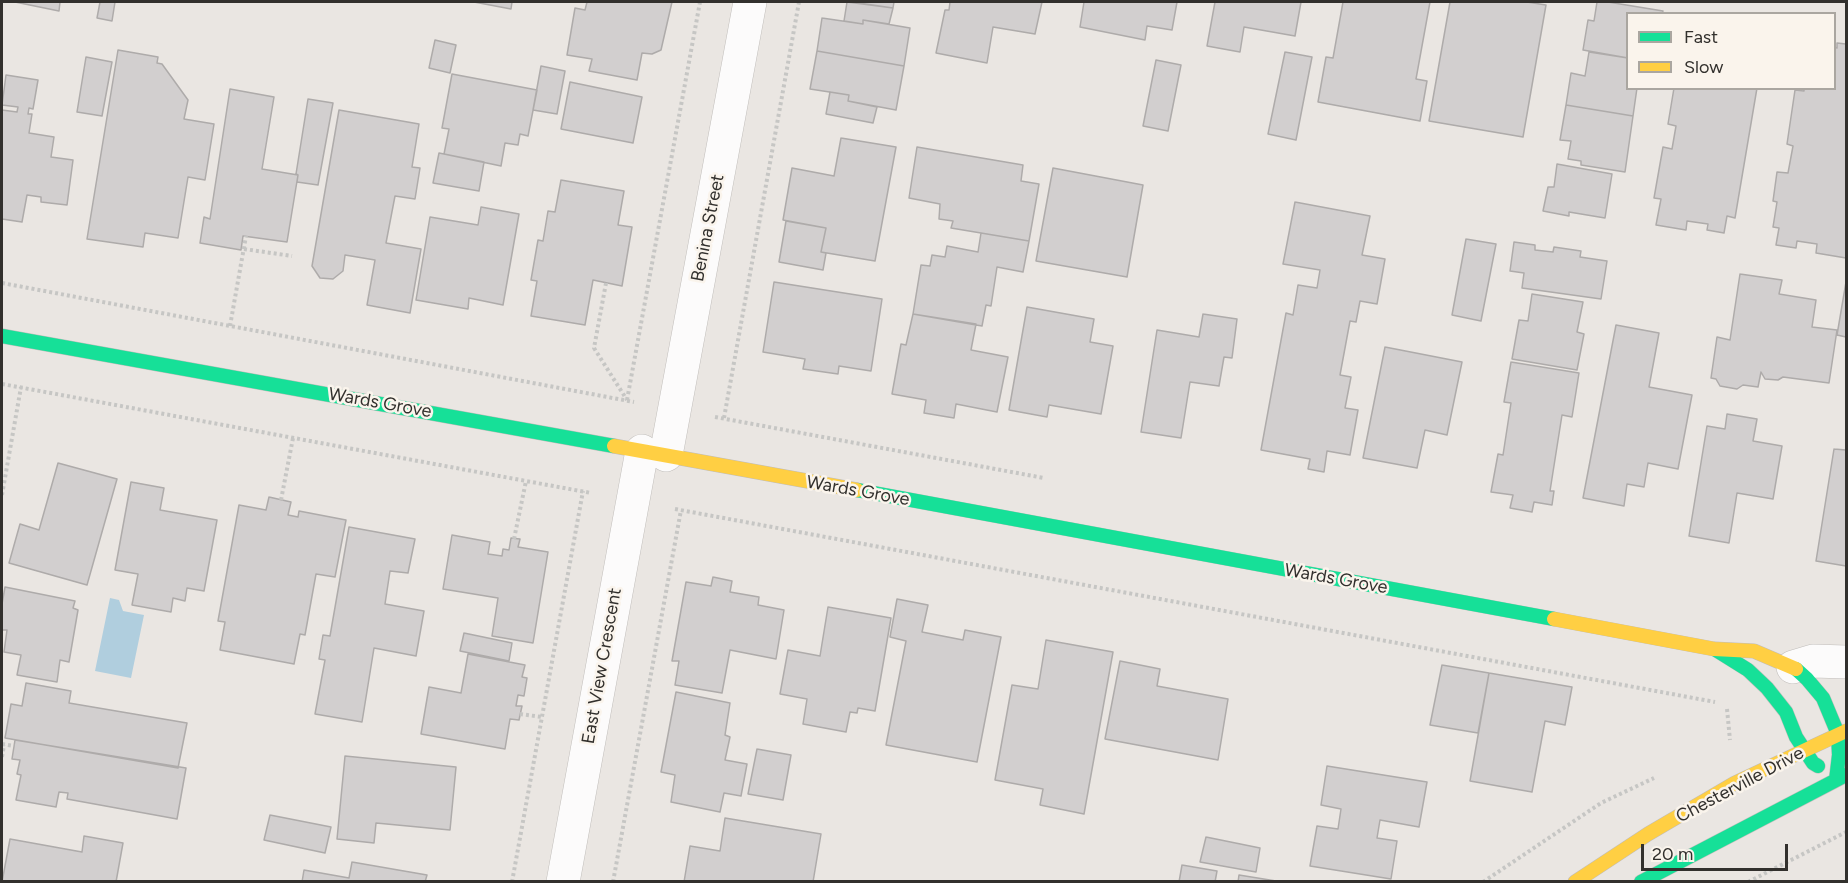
<!DOCTYPE html>
<style>
body{margin:0}
#map{position:relative;width:1848px;height:883px;overflow:hidden;background:#eae6e2;font-family:Figtree,sans-serif}
canvas{display:block}
.frame{position:absolute;inset:0;border:3px solid #32302d;pointer-events:none}
.legend{position:absolute;left:1626px;top:12px;width:210px;height:78px;box-sizing:border-box;background:#faf4ec;border:2px solid #aaa6a0;margin:0;padding:8px 10px;list-style:none;font-size:18px;color:#32302d}
.legend li{display:flex;align-items:center;gap:12px;height:30px}
.legend b{width:30px;border:2px solid #aaa6a0}
.scale{position:absolute;left:1641px;top:844px;width:147px;height:27px;box-sizing:border-box;border:3px solid #32302d;border-top:0;padding-left:8px;font-size:18px;line-height:21px;white-space:nowrap;color:#32302d;-webkit-text-stroke:4px #faf4ec;paint-order:stroke}
</style>
<div id="map">
<canvas width="1848" height="883"></canvas>
<div class="frame"></div>
<ul class="legend">
<li><b style="height:8px;background:#16e098"></b>Fast</li>
<li><b style="height:8px;background:#ffcf43"></b>Slow</li>
</ul>
<div class="scale">20 m</div>
</div>
<script>
const ctx = document.querySelector('canvas').getContext('2d');
ctx.lineJoin = 'round';
function fill(path, color) { ctx.fillStyle = color; ctx.fill(path, 'evenodd'); }
const shape = rows => new Path2D(rows.map(r => 'M' + r).join(''));
function trace(path, color, width, dash) { ctx.strokeStyle = color; ctx.lineWidth = width; ctx.lineCap = dash ? 'butt' : 'round'; ctx.setLineDash(dash || []); ctx.stroke(path); }
function write(font, color, halo, rows, align = 'center') {
  ctx.font = font + ' Figtree,sans-serif'; ctx.lineWidth = 5; ctx.setLineDash([]); ctx.textBaseline = 'middle'; ctx.strokeStyle = halo; ctx.fillStyle = color; for (const [text, x, y, turn = 0] of rows) {
    ctx.save(); ctx.translate(x, y); ctx.rotate((+turn || 0) * Math.PI / 180); ctx.textAlign = isNaN(turn) ? turn : align; if (halo) ctx.strokeText(text, 0, 0); ctx.fillText(text, 0, 0); ctx.restore();
  }
}
fill(shape([
 [110,598,119,600,123,611,144,615,131,678,95,671]
]), '#b0cede');
const building = shape([
 [15,2,60,2,59,11,15,2],
 [100,2,115,2,112,21,97,18,100,2],
 [474,2,512,2,511,9,474,2],
 [587,2,672,2,661,50,652,54,642,53,637,80,589,71,592,59,567,55,575,8,585,10,587,2],
 [847,2,893,8,889,24,863,20,863,24,844,21,847,2],
 [852,2,894,2,893,8,852,2],
 [950,2,1042,2,1035,34,993,27,987,63,936,53,945,10,949,10,950,2],
 [1084,2,1177,2,1172,30,1147,26,1145,40,1080,27,1084,2],
 [1215,2,1301,2,1295,36,1244,27,1240,52,1207,46,1215,2],
 [1343,2,1430,2,1416,79,1427,81,1420,121,1318,102,1326,57,1333,58,1343,2],
 [1450,2,1527,2,1546,5,1523,137,1429,121,1450,2],
 [1597,2,1608,2,1663,11,1662,14,1628,14,1628,58,1583,50,1588,20,1594,21,1597,2],
 [822,18,863,24,863,20,910,28,904,66,817,51,822,18],
 [435,40,456,45,450,73,429,68,435,40],
 [1837,43,1846,44,1846,258,1816,253,1817,244,1797,241,1796,248,1776,245,1779,228,1773,227,1777,202,1773,201,1777,172,1788,173,1793,146,1787,144,1795,90,1804,91,1804,88,1834,88,1834,47,1837,48,1837,43],
 [118,50,158,57,157,63,162,64,188,100,184,119,214,124,205,180,188,177,178,238,145,233,143,247,87,239,118,50],
 [817,51,904,66,896,110,848,101,849,95,810,89,817,51],
 [1285,52,1312,57,1296,140,1268,134,1285,52],
 [1589,52,1628,58,1628,88,1637,88,1633,116,1566,105,1571,73,1585,76,1589,52],
 [86,57,112,62,102,116,77,112,86,57],
 [1156,60,1181,65,1168,131,1143,126,1156,60],
 [541,66,565,71,557,114,533,110,541,66],
 [452,74,537,90,528,136,520,134,518,145,505,143,501,166,444,154,449,129,442,128,452,74],
 [6,75,38,80,33,109,29,108,28,114,32,114,29,133,54,137,51,157,73,160,67,205,41,202,41,197,27,195,22,222,2,219,2,110,17,112,18,107,2,105,6,75],
 [570,82,642,97,633,143,561,129,570,82],
 [1674,88,1757,88,1735,218,1727,216,1724,233,1707,230,1708,224,1687,221,1686,230,1656,225,1661,199,1654,198,1663,147,1672,149,1676,126,1668,124,1674,88],
 [230,89,274,97,262,169,298,175,287,242,243,236,241,250,200,243,204,217,210,219,230,89],
 [830,92,849,95,848,101,877,107,873,123,826,114,830,92],
 [308,99,333,103,318,185,297,182,298,175,296,174,308,99],
 [1566,105,1633,116,1625,172,1581,165,1581,161,1568,159,1571,141,1560,140,1566,105],
 [339,110,419,124,412,167,420,168,415,199,395,196,386,243,421,249,410,313,367,305,375,260,345,255,343,271,333,279,320,278,312,266,339,110],
 [841,138,896,147,875,261,821,252,826,228,783,220,792,168,834,176,841,138],
 [917,147,1023,165,1021,181,1039,184,1029,241,951,228,953,221,939,219,940,204,909,198,917,147],
 [439,153,484,162,479,191,433,183,439,153],
 [1557,164,1612,174,1605,218,1569,212,1569,216,1543,211,1548,187,1554,187,1557,164],
 [1053,168,1143,185,1127,277,1036,261,1053,168],
 [561,180,624,191,618,225,632,227,622,286,593,280,585,325,531,316,537,281,531,280,538,240,543,241,548,211,555,212,561,180],
 [1295,202,1370,216,1362,255,1385,259,1377,304,1360,301,1356,322,1350,321,1340,375,1351,377,1345,408,1358,410,1350,455,1327,451,1324,472,1308,469,1310,459,1261,450,1286,313,1293,315,1298,285,1317,288,1320,270,1283,264,1295,202],
 [481,207,519,214,503,305,469,298,468,309,416,300,430,217,478,225,481,207],
 [786,221,826,228,821,252,826,253,823,270,779,262,786,221],
 [981,233,1029,241,1023,272,997,267,991,306,986,305,982,326,913,314,921,265,930,266,932,255,945,257,947,246,978,252,981,233],
 [1466,239,1496,244,1481,321,1452,315,1466,239],
 [1514,242,1535,245,1535,250,1553,252,1554,247,1581,251,1580,257,1607,261,1601,299,1522,288,1524,273,1510,271,1514,242],
 [1740,274,1782,280,1779,294,1816,300,1812,327,1837,330,1829,383,1783,377,1778,380,1765,379,1761,372,1758,387,1743,385,1737,389,1720,386,1716,379,1711,378,1717,337,1730,340,1740,274],
 [774,282,882,299,871,371,839,366,838,374,803,369,805,359,763,352,774,282],
 [1846,282,1846,337,1837,335,1846,282],
 [1532,294,1583,302,1577,332,1584,334,1577,370,1512,359,1519,320,1528,321,1532,294],
 [1027,307,1094,319,1090,342,1113,346,1101,414,1049,405,1047,417,1009,410,1027,307],
 [913,314,976,324,971,350,1008,357,997,412,956,404,954,418,924,413,926,400,892,394,901,344,906,345,913,314],
 [1203,314,1237,319,1232,358,1224,357,1219,386,1190,382,1181,438,1141,432,1157,330,1199,337,1203,314],
 [1616,325,1659,333,1649,387,1692,395,1678,469,1648,463,1644,487,1627,484,1624,506,1583,498,1616,325],
 [1385,347,1462,362,1447,435,1425,430,1417,468,1363,458,1385,347],
 [1511,362,1579,373,1572,417,1562,415,1550,491,1554,491,1552,505,1534,502,1532,512,1510,508,1513,495,1491,492,1498,454,1503,455,1511,403,1504,402,1511,362],
 [1727,414,1757,419,1753,441,1782,446,1773,499,1737,493,1729,543,1689,536,1707,426,1725,429,1727,414],
 [1834,449,1846,450,1846,566,1816,561,1834,449],
 [58,463,117,479,87,585,9,563,20,524,39,530,58,463],
 [131,482,164,488,160,510,217,520,204,591,187,588,185,601,173,598,171,612,132,605,138,574,115,570,131,482],
 [269,497,291,502,288,515,298,517,299,511,346,520,335,577,316,574,305,635,300,634,294,664,220,650,225,622,218,621,239,505,266,510,269,497],
 [349,527,415,539,408,573,390,571,385,604,424,611,416,656,374,648,362,722,315,714,325,660,319,659,323,635,330,636,349,527],
 [452,535,490,542,488,554,502,556,503,549,509,550,511,538,520,539,518,547,548,552,533,643,492,636,498,598,443,589,452,535],
 [713,577,732,581,730,592,759,597,758,605,784,610,776,659,730,650,722,693,675,685,679,661,672,661,686,582,711,586,713,577],
 [5,587,75,601,73,608,78,610,69,662,60,660,57,682,17,675,21,655,4,652,7,630,2,630,2,604,5,587],
 [897,599,928,605,922,632,963,640,965,630,1001,637,977,762,886,745,906,641,890,637,897,599],
 [828,607,891,618,875,711,858,708,857,713,850,712,846,732,803,724,807,699,780,694,788,650,820,656,828,607],
 [464,633,512,643,509,661,460,651,464,633],
 [1046,640,1113,652,1084,814,1040,805,1043,789,995,780,1012,685,1038,689,1046,640],
 [468,654,525,665,522,677,527,678,524,696,518,695,516,706,522,706,519,720,510,719,505,749,421,734,429,687,461,693,468,654],
 [1120,661,1160,669,1157,686,1228,699,1218,760,1105,739,1120,661],
 [1442,665,1489,673,1478,733,1430,725,1442,665],
 [1489,673,1572,687,1565,725,1545,721,1532,792,1470,781,1489,673],
 [26,683,71,691,69,703,187,723,178,768,5,738,11,704,22,706,26,683],
 [676,692,730,703,725,735,730,737,725,760,747,764,741,796,724,793,720,812,671,802,675,775,661,772,676,692],
 [15,740,186,768,177,819,67,799,68,793,59,792,56,807,16,800,21,775,17,774,20,760,12,759,15,740],
 [757,749,791,755,783,800,748,794,757,749],
 [345,756,456,767,450,830,376,823,374,843,337,839,345,756],
 [1327,766,1427,782,1419,827,1380,820,1377,838,1397,841,1391,879,1310,866,1317,826,1338,829,1341,809,1321,805,1327,766],
 [270,815,331,827,325,853,264,840,270,815],
 [725,818,821,834,813,882,684,882,690,846,720,851,725,818],
 [84,836,123,843,116,882,2,882,10,839,82,852,84,836],
 [1206,837,1260,848,1256,872,1200,862,1206,837],
 [352,862,427,875,425,882,302,882,304,870,349,878,352,862],
 [1182,865,1217,871,1215,882,1179,882,1182,865],
 [1239,875,1276,881,1276,882,1238,882,1239,875]
]);
fill(building, '#d2cfcf');
trace(building, '#aeabaa', 1.5);
const street = shape([
 [666,455,750,2],
 [1793,667,1813,661,1846,662],
 [563,882,642,451]
]);
const fast = shape([
 [2,336,614,446],
 [857,490,1554,619],
 [1716,650,1748,670,1767,688,1786,712,1796,737,1813,763,1818,766],
 [1796,669,1807,679,1823,698,1838,734,1839,755,1836,780],
 [1641,882,1846,775]
]);
const slow = shape([
 [614,446,857,490],
 [1554,619,1714,649,1754,651,1796,669],
 [1575,882,1648,834,1735,783,1846,731]
]);
trace(street, '#c0bdba', 34);
trace(fast, '#c0bdba', 15);
trace(slow, '#c0bdba', 15);
trace(shape([
 [244,249,292,256],
 [2,283,634,402],
 [606,283,594,348,627,400],
 [230,326,246,236],
 [2,384,591,493],
 [627,400,700,2],
 [715,417,1044,478],
 [724,418,799,2],
 [2,495,21,387],
 [281,500,293,438],
 [675,509,1715,702],
 [514,539,526,481],
 [1727,709,1730,740],
 [520,714,542,717],
 [2,744,14,746],
 [2,757,4,745],
 [512,882,583,491],
 [613,882,681,510],
 [1483,882,1601,803,1654,778],
 [1748,882,1846,832]
]), '#c6c6c4', 4, [3, 3]);
trace(street, '#fcfbfb', 33);
trace(fast, '#16e098', 14);
trace(slow, '#ffcf43', 14);
write('18px', '#32302d', '#faf4ec', [
 ["Benina Street",708,228,-79],
 ["Wards Grove",380,403,10],
 ["Wards Grove",858,491,10],
 ["Wards Grove",1336,579,10],
 ["East View Crescent",602,666,-80],
 ["Chesterville Drive",1740,785,-28]
]);
</script>
